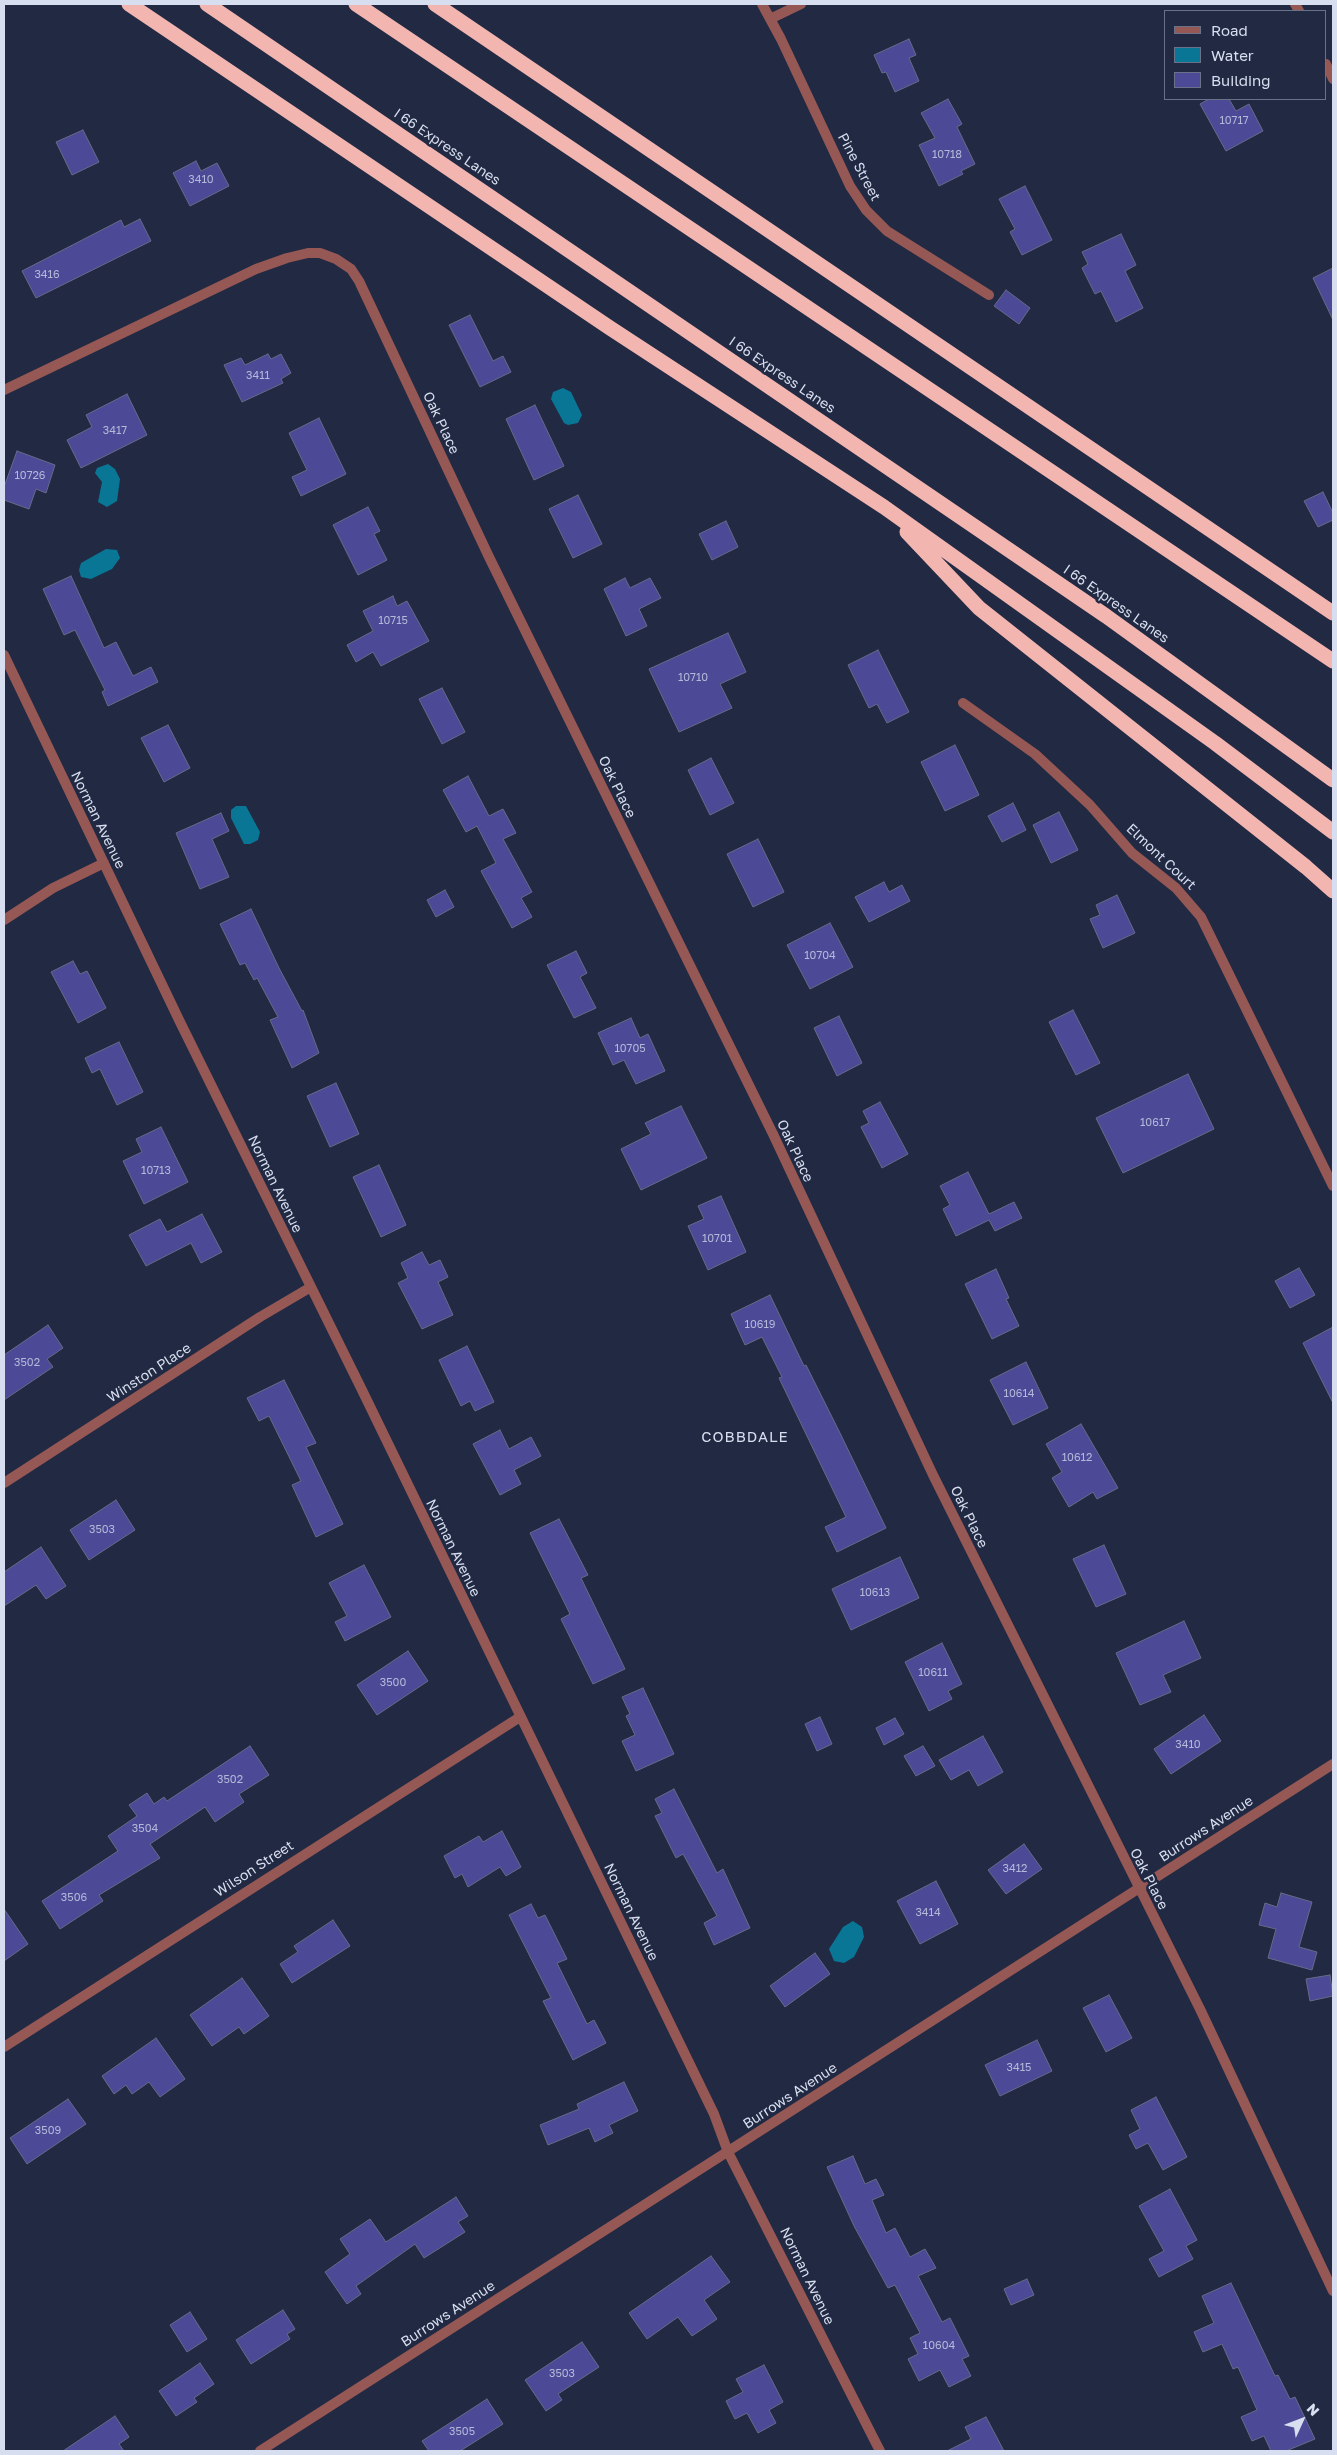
<!DOCTYPE html>
<style>
body{margin:0}
#map{position:relative;width:1337px;height:2455px;overflow:hidden;background:#212943;font-family:"Golos Text",sans-serif}
canvas{display:block}
.frame{position:absolute;inset:0;border:5px solid #d7deef;pointer-events:none}
.legend{position:absolute;left:1164px;top:10px;width:162px;height:90px;box-sizing:border-box;background:#212943;border:1px solid #6a7188;margin:0;padding:6px 9px;list-style:none;font-size:15px;color:#d7deef}
.legend li{display:flex;align-items:center;gap:10px;height:25px}
.legend b{width:25px;border:1px solid #6a7188}
.north{position:absolute;left:1277px;top:2395px;width:50px;height:50px;-webkit-text-stroke:4px #212943;paint-order:stroke;rotate:47deg;font-size:14px;font-weight:700;line-height:20px;text-align:center;color:#d7deef}
.north::after{content:'';display:block;margin:auto;width:18px;height:22px;background:#d7deef;clip-path:polygon(50% 0,100% 100%,50% 72%,0 100%)}
</style>
<div id="map">
<canvas width="1337" height="2455"></canvas>
<div class="frame"></div>
<ul class="legend">
<li><b style="height:6px;background:#965854"></b>Road</li>
<li><b style="height:14px;background:#0a7696"></b>Water</li>
<li><b style="height:14px;background:#4c4996"></b>Building</li>
</ul>
<div class="north">N</div>
</div>
<script>
const ctx = document.querySelector('canvas').getContext('2d');
ctx.lineJoin = 'round';
function fill(path, color) { ctx.fillStyle = color; ctx.fill(path, 'evenodd'); }
const shape = rows => new Path2D(rows.map(r => 'M' + r).join(''));
function trace(path, color, width, dash) { ctx.strokeStyle = color; ctx.lineWidth = width; ctx.lineCap = dash ? 'butt' : 'round'; ctx.setLineDash(dash || []); ctx.stroke(path); }
function write(font, color, halo, rows, align = 'center') {
  ctx.font = font + ' "Golos Text",sans-serif'; ctx.lineWidth = 5; ctx.setLineDash([]); ctx.textBaseline = 'middle'; ctx.strokeStyle = halo; ctx.fillStyle = color; for (const [text, x, y, turn = 0] of rows) {
    ctx.save(); ctx.translate(x, y); ctx.rotate((+turn || 0) * Math.PI / 180); ctx.textAlign = isNaN(turn) ? turn : align; if (halo) ctx.strokeText(text, 0, 0); ctx.fillText(text, 0, 0); ctx.restore();
  }
}
fill(shape([
 [563,388,571,392,582,415,578,423,568,425,564,423,551,399,553,392],
 [108,464,115,469,120,479,117,501,107,507,98,502,102,482,95,473,97,468],
 [106,549,117,550,120,558,112,569,91,579,81,577,79,570,81,563],
 [236,806,246,806,260,832,258,840,250,844,244,844,231,818,231,810],
 [853,1921,862,1927,864,1937,854,1957,844,1963,834,1961,829,1949,843,1927]
]), '#0a7696');
const building = shape([
 [909,39,916,55,909,58,919,81,895,92,886,72,882,73,874,55,909,39],
 [948,99,962,124,957,127,975,164,961,171,963,174,939,186,919,145,935,138,921,113,948,99],
 [1209,99,1229,99,1236,111,1249,104,1263,131,1226,151,1200,104,1209,99],
 [83,130,99,162,72,175,56,142,83,130],
 [196,161,201,171,217,163,229,186,190,206,173,173,196,161],
 [1025,186,1052,240,1022,255,1010,232,1015,229,999,199,1025,186],
 [140,219,151,241,36,298,22,271,121,220,124,227,140,219],
 [1121,234,1136,265,1125,271,1143,308,1116,322,1101,291,1095,294,1082,268,1088,264,1082,252,1121,234],
 [1333,268,1333,320,1313,278,1333,268],
 [1006,290,1030,308,1019,324,994,306,1006,290],
 [470,315,493,361,503,356,511,372,480,387,449,325,470,315],
 [268,354,271,359,281,354,291,373,281,379,283,383,242,402,224,365,241,358,245,365,268,354],
 [127,394,147,435,81,468,67,440,92,427,86,415,127,394],
 [535,405,564,466,534,480,506,419,535,405],
 [319,418,346,474,301,496,292,477,307,470,289,433,319,418],
 [17,451,55,465,46,493,36,489,29,509,4,500,4,487,17,451],
 [1323,492,1333,513,1333,520,1318,527,1304,501,1323,492],
 [578,495,602,544,573,558,549,509,578,495],
 [368,507,380,531,374,534,387,560,358,575,333,525,368,507],
 [726,521,738,547,712,560,699,534,726,521],
 [71,576,104,648,116,642,133,676,151,667,158,682,108,706,102,692,105,690,75,630,64,635,43,589,71,576],
 [625,578,630,588,650,578,661,598,639,609,647,626,626,636,604,589,625,578],
 [393,596,397,606,407,601,429,641,381,666,373,652,356,662,347,645,373,631,363,611,393,596],
 [728,633,746,672,720,684,732,708,679,732,649,669,728,633],
 [878,650,909,712,887,723,877,704,869,708,848,665,878,650],
 [442,688,465,732,442,744,419,699,442,688],
 [168,725,190,768,164,782,141,738,168,725],
 [955,745,979,795,945,811,921,762,955,745],
 [711,758,734,803,710,815,688,770,711,758],
 [468,776,489,816,503,809,516,833,503,839,532,892,521,898,532,917,512,928,481,871,496,863,477,826,466,832,443,790,468,776],
 [1013,803,1026,830,1002,842,988,816,1013,803],
 [1059,812,1078,850,1051,863,1033,825,1059,812],
 [221,813,229,831,212,839,229,877,200,889,176,833,221,813],
 [758,839,784,892,753,907,727,854,758,839],
 [884,882,889,892,902,885,910,901,869,922,855,897,884,882],
 [445,890,454,907,436,917,427,900,445,890],
 [1117,895,1135,933,1103,948,1090,919,1100,915,1096,905,1117,895],
 [251,909,279,968,302,1011,303,1010,319,1053,292,1068,270,1020,278,1017,257,978,254,980,245,963,240,965,220,924,251,909],
 [830,923,853,967,810,989,787,945,830,923],
 [576,951,587,973,580,977,596,1008,574,1018,547,965,576,951],
 [73,961,80,974,87,971,106,1008,78,1023,51,972,73,961],
 [1073,1010,1100,1063,1076,1075,1049,1022,1073,1010],
 [839,1016,862,1063,837,1076,814,1028,839,1016],
 [631,1018,640,1038,648,1034,665,1071,636,1084,624,1060,613,1065,598,1033,631,1018],
 [119,1042,143,1092,117,1105,100,1069,92,1073,85,1058,119,1042],
 [1188,1074,1214,1129,1123,1173,1096,1118,1188,1074],
 [336,1083,359,1134,330,1147,307,1096,336,1083],
 [880,1102,908,1154,882,1168,861,1127,869,1123,863,1111,880,1102],
 [681,1106,707,1158,641,1190,621,1149,651,1134,645,1123,681,1106],
 [161,1127,188,1182,144,1204,123,1161,142,1152,136,1139,161,1127],
 [379,1165,406,1225,381,1237,353,1177,379,1165],
 [968,1172,989,1214,1014,1202,1022,1218,995,1231,989,1220,956,1236,943,1209,950,1205,940,1186,968,1172],
 [721,1196,746,1252,708,1270,688,1226,704,1219,698,1206,721,1196],
 [202,1214,222,1252,201,1263,191,1243,146,1266,129,1235,160,1219,167,1232,202,1214],
 [422,1252,429,1265,440,1260,448,1277,438,1282,453,1315,422,1329,398,1283,408,1278,401,1263,422,1252],
 [1299,1268,1315,1295,1290,1308,1275,1281,1299,1268],
 [996,1269,1009,1298,1006,1299,1019,1326,992,1339,965,1284,996,1269],
 [770,1295,804,1366,806,1365,839,1431,886,1528,837,1552,825,1527,846,1517,779,1378,782,1377,762,1337,745,1345,731,1314,770,1295],
 [48,1325,63,1348,47,1359,53,1367,4,1400,4,1355,48,1325],
 [1333,1327,1333,1403,1303,1343,1333,1327],
 [467,1346,494,1402,475,1411,470,1401,461,1406,439,1360,467,1346],
 [1026,1362,1048,1408,1013,1425,990,1380,1026,1362],
 [284,1380,316,1443,306,1447,343,1524,316,1537,292,1485,301,1481,269,1416,259,1421,247,1398,284,1380],
 [1081,1424,1118,1488,1097,1499,1093,1492,1069,1507,1052,1478,1062,1472,1046,1444,1081,1424],
 [500,1430,509,1449,531,1437,541,1456,514,1470,521,1484,500,1495,473,1444,500,1430],
 [116,1500,135,1530,89,1560,70,1530,116,1500],
 [559,1519,588,1575,581,1578,625,1669,593,1684,561,1619,570,1614,530,1533,559,1519],
 [1104,1545,1126,1594,1096,1607,1073,1559,1104,1545],
 [41,1547,66,1586,46,1599,36,1585,4,1606,4,1572,41,1547],
 [900,1557,919,1598,851,1630,832,1589,900,1557],
 [364,1565,391,1617,345,1641,335,1622,347,1616,329,1583,364,1565],
 [1184,1621,1201,1658,1163,1675,1171,1692,1140,1705,1116,1653,1184,1621],
 [942,1643,962,1684,948,1691,952,1699,929,1711,905,1662,942,1643],
 [408,1651,428,1681,377,1715,357,1685,408,1651],
 [643,1688,674,1754,636,1771,622,1741,635,1735,626,1716,630,1714,622,1697,643,1688],
 [1204,1715,1221,1741,1171,1774,1154,1749,1204,1715],
 [820,1717,832,1744,817,1751,805,1724,820,1717],
 [895,1718,904,1734,884,1745,876,1728,895,1718],
 [983,1736,1003,1772,978,1786,969,1770,951,1780,939,1760,983,1736],
 [250,1746,269,1775,239,1794,244,1802,215,1822,205,1807,150,1844,160,1858,99,1895,103,1901,60,1929,42,1901,118,1851,108,1836,137,1816,129,1805,147,1793,154,1804,164,1797,167,1801,250,1746],
 [923,1746,935,1766,916,1776,904,1756,923,1746],
 [674,1789,717,1873,723,1869,750,1928,714,1945,704,1923,717,1916,683,1854,676,1858,655,1816,662,1813,655,1799,674,1789],
 [502,1831,521,1867,506,1876,500,1867,468,1887,462,1874,455,1878,444,1856,479,1836,483,1842,502,1831],
 [1024,1844,1042,1869,1006,1894,988,1870,1024,1844],
 [936,1881,958,1924,920,1944,897,1901,936,1881],
 [1281,1893,1312,1902,1299,1947,1317,1952,1312,1970,1268,1958,1276,1929,1259,1925,1265,1903,1277,1907,1281,1893],
 [531,1904,538,1918,545,1915,567,1959,557,1963,587,2024,594,2020,606,2043,573,2060,543,2001,551,1998,509,1915,531,1904],
 [4,1909,28,1944,4,1961,4,1909],
 [333,1920,350,1946,292,1983,280,1964,298,1952,294,1946,333,1920],
 [815,1953,830,1974,785,2007,770,1986,815,1953],
 [1330,1975,1333,1996,1310,2001,1306,1979,1330,1975],
 [242,1978,269,2016,244,2034,239,2027,212,2046,190,2015,242,1978],
 [1109,1995,1132,2038,1106,2052,1083,2008,1109,1995],
 [156,2038,185,2079,160,2097,149,2082,132,2094,126,2085,114,2094,102,2076,156,2038],
 [1037,2040,1052,2071,1000,2096,985,2065,1037,2040],
 [624,2082,638,2111,609,2125,613,2133,595,2142,589,2128,548,2145,540,2125,579,2109,577,2104,624,2082],
 [1156,2097,1187,2157,1163,2170,1148,2143,1136,2149,1129,2135,1140,2129,1131,2110,1156,2097],
 [68,2099,86,2124,27,2164,10,2138,68,2099],
 [853,2156,865,2184,876,2179,884,2195,872,2200,886,2233,895,2228,910,2257,925,2249,936,2268,918,2276,942,2322,950,2318,969,2356,962,2359,971,2376,949,2387,940,2370,919,2381,908,2359,918,2354,910,2338,920,2333,895,2285,888,2288,854,2226,827,2167,853,2156],
 [1170,2189,1197,2240,1186,2246,1193,2259,1159,2277,1149,2259,1164,2251,1139,2206,1170,2189],
 [456,2197,468,2216,458,2222,465,2232,424,2258,415,2244,356,2286,361,2294,347,2304,325,2272,350,2254,340,2239,370,2219,386,2242,456,2197],
 [711,2256,730,2282,704,2300,717,2319,692,2336,678,2317,647,2339,629,2313,711,2256],
 [1027,2279,1034,2295,1011,2305,1004,2289,1027,2279],
 [1231,2283,1275,2376,1278,2375,1290,2399,1295,2397,1315,2439,1286,2451,1271,2451,1264,2436,1252,2441,1241,2417,1257,2410,1238,2367,1233,2369,1222,2344,1203,2352,1194,2332,1214,2323,1202,2296,1231,2283],
 [283,2310,295,2329,287,2334,290,2339,251,2364,236,2340,283,2310],
 [190,2312,207,2339,187,2352,170,2325,190,2312],
 [582,2342,599,2367,558,2394,562,2400,546,2411,525,2380,582,2342],
 [200,2363,214,2384,194,2398,197,2402,176,2416,159,2391,200,2363],
 [764,2365,783,2402,769,2410,776,2423,758,2433,747,2413,735,2419,726,2401,743,2392,736,2379,764,2365],
 [487,2399,503,2424,460,2451,429,2451,422,2441,487,2399],
 [115,2416,129,2437,119,2444,124,2451,63,2451,115,2416],
 [986,2417,1004,2451,947,2451,971,2439,965,2427,986,2417]
]);
fill(building, '#4c4996');
trace(building, '#686a89', 1);
trace(shape([
 [762,4,781,39,850,186,866,210,887,231,989,295],
 [1295,4,1299,11],
 [770,19,801,4],
 [1326,64,1333,79],
 [4,390,256,269,287,258,308,253,320,253,336,259,351,269,359,281,489,557,773,1134,933,1475,1200,2009,1333,2291],
 [4,655,180,1022,361,1388,714,2114,728,2152,880,2451],
 [963,703,1035,754,1090,805,1132,853,1176,888,1201,917,1333,1186],
 [4,920,53,888,104,863],
 [4,1483,260,1317,311,1287],
 [4,2047,520,1717],
 [260,2451,1333,1764]
]), '#965854', 10);
trace(shape([
 [129,4,610,328,884,507,1215,743,1333,832],
 [207,4,1106,616,1333,780],
 [356,4,1333,661],
 [435,4,1333,613],
 [907,532,979,608,1306,867,1333,891]
]), '#f3b5b0', 15);
write('11px', '#b4b9d9', null, [
 ["10717",1234,121],
 ["10718",947,155],
 ["3410",201,180],
 ["3416",47,275],
 ["3411",258,376],
 ["3417",115,431],
 ["10726",30,476],
 ["10715",393,621],
 ["10710",693,678],
 ["10704",820,956],
 ["10705",630,1049],
 ["10617",1155,1123],
 ["10713",156,1171],
 ["10701",717,1239],
 ["10619",760,1325],
 ["3502",27,1363],
 ["10614",1019,1394],
 ["10612",1077,1458],
 ["3503",102,1530],
 ["10613",875,1593],
 ["10611",933,1673],
 ["3500",393,1683],
 ["3410",1188,1745],
 ["3502",230,1780],
 ["3504",145,1829],
 ["3412",1015,1869],
 ["3506",74,1898],
 ["3414",928,1913],
 ["3415",1019,2068],
 ["3509",48,2131],
 ["10604",939,2346],
 ["3503",562,2374],
 ["3505",462,2432]
]);
write('14px', '#d7deef', '#212943', [
 ["I 66 Express Lanes",447,147,34],
 ["Pine Street",859,167,62],
 ["I 66 Express Lanes",782,375,34],
 ["Oak Place",441,423,65],
 ["I 66 Express Lanes",1116,604,35],
 ["Oak Place",617,787,64],
 ["Norman Avenue",98,820,64],
 ["Elmont Court",1161,857,43],
 ["Oak Place",795,1151,65],
 ["Norman Avenue",275,1184,64],
 ["Winston Place",149,1373,-33],
 ["Oak Place",969,1517,64],
 ["Norman Avenue",453,1548,64],
 ["Burrows Avenue",1206,1829,-33],
 ["Wilson Street",254,1869,-33],
 ["Oak Place",1149,1879,63],
 ["Norman Avenue",631,1912,64],
 ["Burrows Avenue",790,2096,-33],
 ["Norman Avenue",807,2276,64],
 ["Burrows Avenue",448,2314,-33]
]);
ctx.letterSpacing = '1px';
write('15px', '#d7deef', '#212943', [
 ["COBBDALE",745,1437]
]);
ctx.letterSpacing = '0px';
</script>
